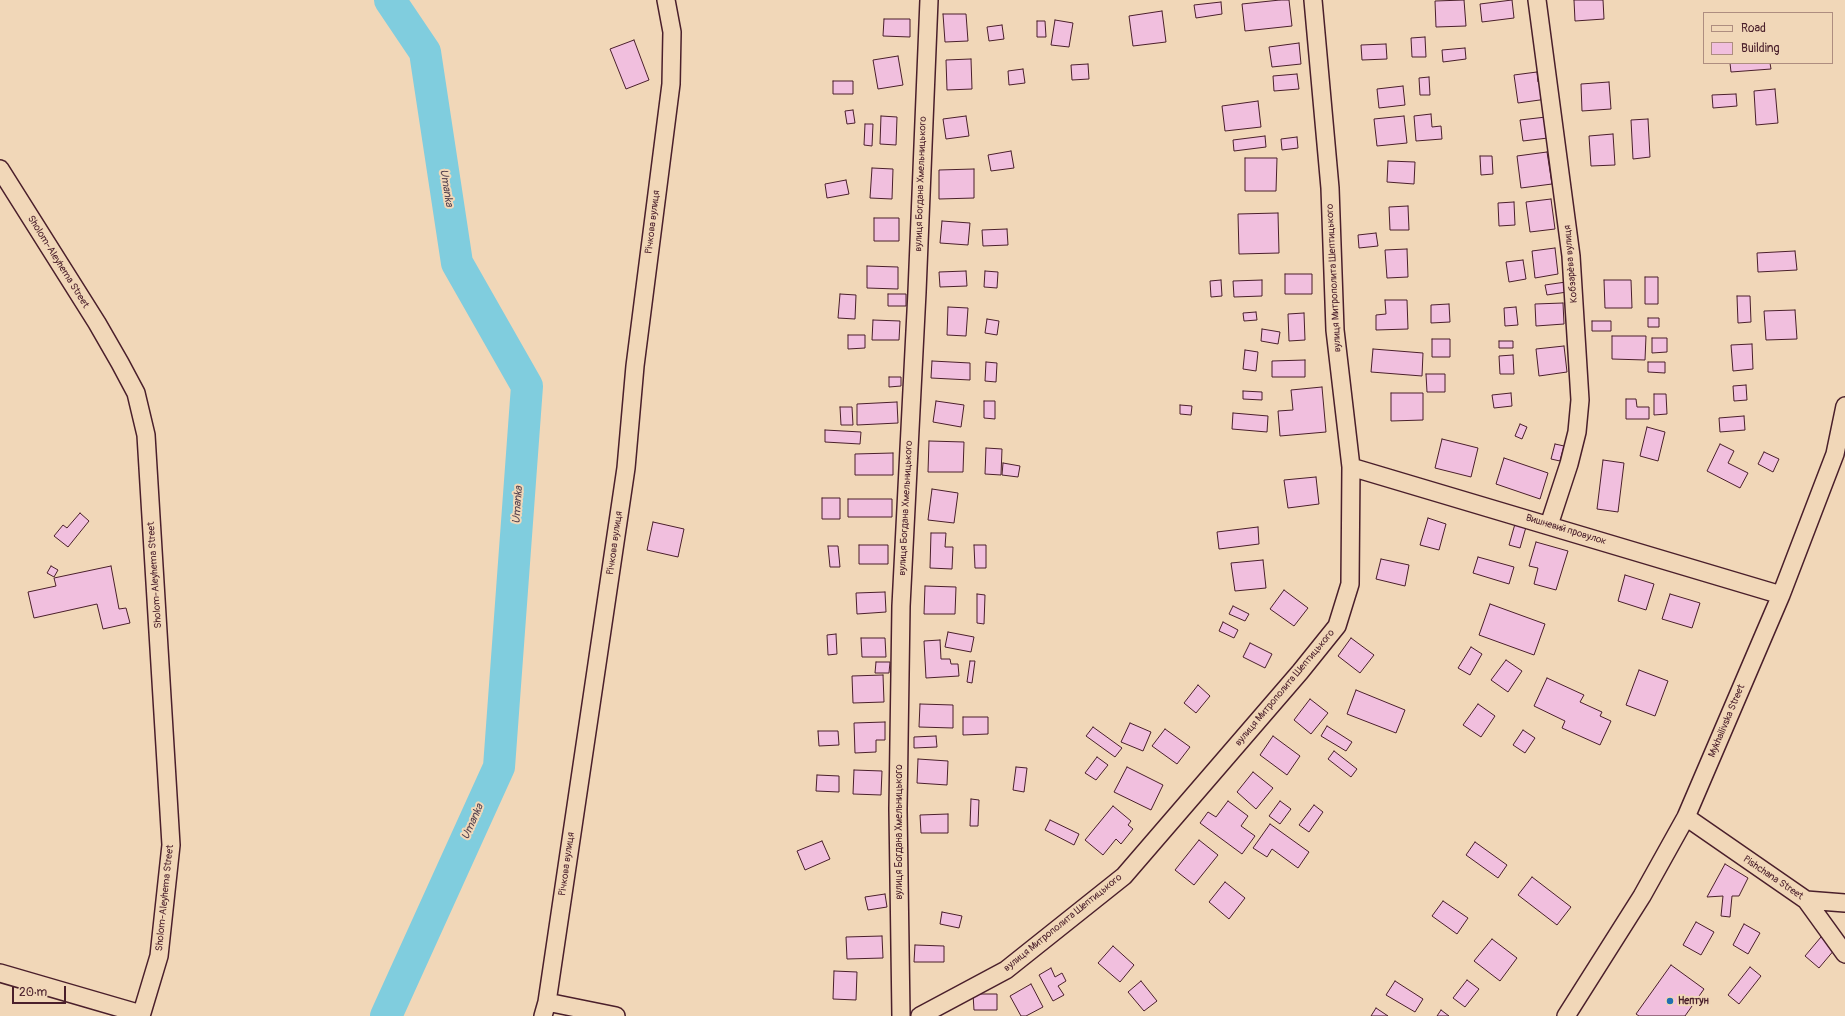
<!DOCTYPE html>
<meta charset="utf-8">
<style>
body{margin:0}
#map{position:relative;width:1845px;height:1016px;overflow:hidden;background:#f1d7b8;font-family:Pangolin,sans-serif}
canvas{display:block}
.legend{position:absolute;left:1703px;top:12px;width:130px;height:52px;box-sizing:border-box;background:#f1d7b8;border:1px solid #ae8d80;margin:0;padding:5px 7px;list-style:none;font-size:12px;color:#4a1f2b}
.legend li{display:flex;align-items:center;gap:8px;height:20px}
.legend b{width:20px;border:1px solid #ae8d80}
.scale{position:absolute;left:12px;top:986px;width:54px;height:18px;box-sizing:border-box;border:2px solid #4a1f2b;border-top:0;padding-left:5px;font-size:12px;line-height:14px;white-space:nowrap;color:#4a1f2b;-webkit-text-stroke:3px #f1d7b8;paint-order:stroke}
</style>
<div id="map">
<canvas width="1845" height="1016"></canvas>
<ul class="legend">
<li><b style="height:5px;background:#f1d7b8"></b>Road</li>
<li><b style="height:11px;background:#f1bfde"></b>Building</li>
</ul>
<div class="scale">20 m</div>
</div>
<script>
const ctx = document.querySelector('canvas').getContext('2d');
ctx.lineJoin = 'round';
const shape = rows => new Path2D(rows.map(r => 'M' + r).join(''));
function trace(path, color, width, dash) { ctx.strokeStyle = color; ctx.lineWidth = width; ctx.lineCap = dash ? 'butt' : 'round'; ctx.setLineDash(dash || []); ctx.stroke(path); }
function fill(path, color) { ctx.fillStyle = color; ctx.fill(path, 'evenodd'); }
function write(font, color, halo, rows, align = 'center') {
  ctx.font = font + ' Pangolin,sans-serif'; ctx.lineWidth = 4; ctx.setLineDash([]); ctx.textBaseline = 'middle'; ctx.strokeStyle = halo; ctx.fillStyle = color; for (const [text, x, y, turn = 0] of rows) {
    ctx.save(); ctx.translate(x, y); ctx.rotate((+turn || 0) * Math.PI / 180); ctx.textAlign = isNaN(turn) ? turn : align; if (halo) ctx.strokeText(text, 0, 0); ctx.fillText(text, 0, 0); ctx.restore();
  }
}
trace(shape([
 [386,1016,499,767,527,386,457,263,425,52,390,0]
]), '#80cdde', 32);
const building = shape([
 [1280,0,1289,0,1292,26,1245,31,1242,4,1280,0],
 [1464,0,1466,26,1436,27,1435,1,1464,0],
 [1512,0,1514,18,1482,22,1480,4,1512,0],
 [1574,0,1603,0,1604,19,1575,21,1574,0],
 [1221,2,1222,14,1196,18,1194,5,1221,2],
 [1162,11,1166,42,1133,46,1129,16,1162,11],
 [943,14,966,14,968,41,945,42,943,14],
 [884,19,910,19,910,37,883,36,884,19],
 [1055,20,1073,23,1069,47,1051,45,1055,20],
 [1037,21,1045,21,1046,37,1037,37,1037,21],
 [1002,25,1004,39,989,41,987,27,1002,25],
 [1425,37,1426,57,1412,57,1411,38,1425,37],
 [634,40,649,80,626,89,610,49,634,40],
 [1299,43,1301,64,1272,67,1269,47,1299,43],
 [1386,44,1387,59,1362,60,1361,45,1386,44],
 [1465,48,1466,59,1443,62,1442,50,1465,48],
 [898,56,903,85,878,89,873,60,898,56],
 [971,59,972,89,947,90,946,60,971,59],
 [1730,63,1770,63,1771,69,1731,72,1730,63],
 [1088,64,1089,79,1072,80,1071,65,1088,64],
 [1023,69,1025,83,1009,85,1008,71,1023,69],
 [1537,72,1538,82,1544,81,1547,99,1518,103,1514,75,1537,72],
 [1297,74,1299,89,1274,91,1273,76,1297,74],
 [1429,77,1430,95,1420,95,1419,78,1429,77],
 [833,81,853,81,853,94,833,94,833,81],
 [1609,82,1611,109,1582,111,1581,84,1609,82],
 [1403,86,1405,105,1379,108,1377,89,1403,86],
 [1775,89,1778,123,1756,125,1754,91,1775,89],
 [1736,94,1737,106,1713,108,1712,95,1736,94],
 [1258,101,1261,127,1225,131,1222,106,1258,101],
 [853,110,855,123,847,124,845,111,853,110],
 [1431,114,1432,127,1441,126,1442,139,1416,141,1414,116,1431,114],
 [881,116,897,117,896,145,880,144,881,116],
 [966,116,969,136,946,139,943,119,966,116],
 [1404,116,1407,143,1377,146,1374,119,1404,116],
 [1546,117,1548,138,1523,141,1520,120,1546,117],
 [1648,119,1650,157,1633,159,1631,120,1648,119],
 [865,124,873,124,872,146,864,145,865,124],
 [1613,134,1615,165,1591,166,1589,136,1613,134],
 [1265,136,1266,147,1234,151,1233,140,1265,136],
 [1297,137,1298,148,1282,150,1281,139,1297,137],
 [1011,151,1014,168,991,171,988,155,1011,151],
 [1547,152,1552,184,1521,188,1517,156,1547,152],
 [1480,156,1492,156,1493,174,1481,175,1480,156],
 [1245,158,1277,158,1276,191,1245,191,1245,158],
 [1388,161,1415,162,1414,184,1387,182,1388,161],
 [872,168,893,169,892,199,870,198,872,168],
 [974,169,974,198,939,199,939,170,974,169],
 [846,180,849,194,827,198,825,184,846,180],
 [1551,199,1555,229,1530,232,1526,202,1551,199],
 [1514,202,1515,225,1499,226,1498,203,1514,202],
 [1408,206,1409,230,1390,230,1389,207,1408,206],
 [1278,213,1279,253,1239,254,1238,214,1278,213],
 [874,218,899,218,899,241,874,241,874,218],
 [942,221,970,223,968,245,940,243,942,221],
 [1007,229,1008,245,983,246,982,230,1007,229],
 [1376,233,1378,246,1359,248,1358,235,1376,233],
 [1555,248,1558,274,1535,278,1532,251,1555,248],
 [1407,249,1408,277,1387,278,1385,250,1407,249],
 [1795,251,1797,270,1758,272,1757,253,1795,251],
 [1523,260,1526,279,1509,282,1506,262,1523,260],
 [867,266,898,267,898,289,867,288,867,266],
 [966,271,967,286,940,287,939,272,966,271],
 [985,271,998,272,997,288,984,287,985,271],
 [1285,274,1312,274,1312,294,1285,294,1285,274],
 [1645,277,1658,277,1658,304,1645,304,1645,277],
 [1221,280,1222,296,1211,297,1210,281,1221,280],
 [1262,280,1262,296,1234,297,1233,281,1262,280],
 [1604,280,1631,280,1632,308,1605,308,1604,280],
 [1566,282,1567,292,1547,295,1545,285,1566,282],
 [840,294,856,295,855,319,838,318,840,294],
 [888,294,906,294,906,306,888,306,888,294],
 [1737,296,1750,296,1751,322,1738,323,1737,296],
 [1385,300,1407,300,1408,329,1376,330,1376,315,1386,314,1385,300],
 [1563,303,1564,324,1536,326,1535,304,1563,303],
 [1449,304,1450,322,1431,323,1431,305,1449,304],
 [948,307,968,308,966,336,947,335,948,307],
 [1516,307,1518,325,1505,326,1504,308,1516,307],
 [1795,310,1797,339,1766,340,1764,311,1795,310],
 [1256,312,1257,320,1244,321,1243,313,1256,312],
 [1304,313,1305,340,1289,341,1288,314,1304,313],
 [1648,318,1659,318,1659,327,1648,327,1648,318],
 [987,319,999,321,997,335,985,333,987,319],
 [873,320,900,321,899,340,872,340,873,320],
 [1592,321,1611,321,1611,331,1592,331,1592,321],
 [1262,329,1280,332,1278,344,1261,341,1262,329],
 [848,335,865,335,865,348,848,349,848,335],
 [1612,336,1646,336,1645,360,1612,359,1612,336],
 [1652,338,1667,338,1667,352,1652,353,1652,338],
 [1432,339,1450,339,1450,357,1432,357,1432,339],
 [1499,341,1513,341,1513,348,1499,348,1499,341],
 [1752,344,1753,369,1733,371,1731,345,1752,344],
 [1564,346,1567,372,1539,376,1536,349,1564,346],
 [1373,349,1423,353,1422,376,1371,372,1373,349],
 [1245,350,1258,352,1256,371,1243,369,1245,350],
 [1513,355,1514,374,1500,374,1499,356,1513,355],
 [1305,360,1305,377,1272,377,1272,361,1305,360],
 [932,361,970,363,970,380,931,378,932,361],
 [986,362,997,363,996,382,985,381,986,362],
 [1648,362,1665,362,1665,373,1648,372,1648,362],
 [1426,374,1445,374,1445,392,1427,392,1426,374],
 [889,377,901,377,901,386,889,387,889,377],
 [1746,385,1747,400,1734,401,1733,386,1746,385],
 [1322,387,1326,432,1280,436,1278,411,1293,410,1291,390,1322,387],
 [1243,391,1262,392,1262,400,1243,399,1243,391],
 [1391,393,1423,393,1423,420,1391,421,1391,393],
 [1511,393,1512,406,1494,408,1492,395,1511,393],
 [1654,394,1666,394,1667,414,1654,415,1654,394],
 [1626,399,1636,399,1637,407,1649,407,1649,419,1626,419,1626,399],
 [936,401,964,405,961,427,933,422,936,401],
 [984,401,995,401,995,419,984,418,984,401],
 [897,402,898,423,857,425,857,404,897,402],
 [1180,405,1192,406,1191,415,1180,414,1180,405],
 [840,407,852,407,853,425,841,425,840,407],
 [1233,413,1268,416,1267,432,1232,429,1233,413],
 [1744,416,1745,430,1720,432,1719,418,1744,416],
 [1520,424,1527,427,1522,439,1515,436,1520,424],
 [1647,427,1665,432,1658,461,1640,456,1647,427],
 [825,430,861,432,860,444,825,442,825,430],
 [1442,439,1478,448,1471,477,1435,468,1442,439],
 [929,441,964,442,963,472,928,472,929,441],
 [1555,444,1564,446,1560,461,1551,459,1555,444],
 [1720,444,1734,451,1728,463,1748,473,1740,488,1707,471,1720,444],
 [986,448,1002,449,1001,475,985,474,986,448],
 [1764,452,1779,459,1773,472,1758,464,1764,452],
 [893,453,893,475,855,475,855,454,893,453],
 [1504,458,1548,473,1540,499,1496,484,1504,458],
 [1603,460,1624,463,1618,512,1597,509,1603,460],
 [1003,463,1020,466,1018,477,1002,475,1003,463],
 [1316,477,1319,504,1288,508,1284,480,1316,477],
 [932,489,958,493,954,523,928,520,932,489],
 [822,498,840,498,840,519,822,519,822,498],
 [848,499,892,499,892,517,848,517,848,499],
 [80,513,89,521,68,547,54,536,63,525,67,528,80,513],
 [1428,518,1446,524,1439,550,1420,545,1428,518],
 [653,522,684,529,678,557,647,550,653,522],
 [1515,524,1526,527,1520,548,1509,545,1515,524],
 [1258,527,1259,544,1219,549,1217,532,1258,527],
 [931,533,946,533,945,547,953,547,952,569,930,568,931,533],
 [1536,542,1568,551,1556,590,1534,584,1538,568,1529,566,1536,542],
 [859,545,888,545,888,564,859,564,859,545],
 [974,545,986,545,986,568,975,568,974,545],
 [828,546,838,546,840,567,830,567,828,546],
 [1478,557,1514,567,1509,584,1473,573,1478,557],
 [1381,559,1409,565,1405,586,1376,579,1381,559],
 [1263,560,1266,588,1235,591,1231,563,1263,560],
 [51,566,58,570,54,577,47,573,51,566],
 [111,566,119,609,126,608,130,623,103,629,97,604,34,618,28,592,56,586,54,578,111,566],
 [1625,575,1654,584,1646,610,1618,601,1625,575],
 [925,586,956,587,955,614,924,614,925,586],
 [1284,590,1308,608,1294,626,1270,609,1284,590],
 [885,592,886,612,857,614,856,593,885,592],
 [977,594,985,595,984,624,977,623,977,594],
 [1670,594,1700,603,1692,628,1662,619,1670,594],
 [1490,604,1545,624,1534,655,1479,635,1490,604],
 [1233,606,1249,614,1245,621,1229,614,1233,606],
 [1223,622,1238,630,1234,638,1219,631,1223,622],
 [948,632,974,637,971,652,945,647,948,632],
 [836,634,837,654,828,655,827,635,836,634],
 [861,638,885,638,886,657,862,657,861,638],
 [1351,638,1374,655,1360,673,1338,656,1351,638],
 [940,640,941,659,950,659,951,664,958,664,959,676,926,678,924,641,940,640],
 [1250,643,1272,654,1265,668,1243,657,1250,643],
 [1471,647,1482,654,1470,675,1458,668,1471,647],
 [1506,660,1522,671,1508,692,1491,680,1506,660],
 [970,661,975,661,972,683,967,682,970,661],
 [876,662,890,662,889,673,875,673,876,662],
 [1639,670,1668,681,1655,716,1626,705,1639,670],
 [883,675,884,702,853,703,852,676,883,675],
 [1547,678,1584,695,1580,702,1602,712,1600,716,1611,721,1600,745,1562,728,1565,721,1534,706,1547,678],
 [1198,685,1210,696,1196,713,1184,703,1198,685],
 [1356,690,1405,710,1396,733,1347,714,1356,690],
 [1310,699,1328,713,1311,734,1294,720,1310,699],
 [920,704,953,705,953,728,919,727,920,704],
 [1478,704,1495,716,1481,737,1463,725,1478,704],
 [963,717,988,717,988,734,963,735,963,717],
 [885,722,885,740,876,740,876,752,855,753,854,723,885,722],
 [1130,723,1151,732,1143,751,1121,742,1130,723],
 [1327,726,1352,742,1346,751,1321,736,1327,726],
 [1093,727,1122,748,1115,757,1086,736,1093,727],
 [1165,729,1190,747,1177,764,1152,746,1165,729],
 [1523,730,1535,738,1525,753,1513,745,1523,730],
 [818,731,838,731,839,745,819,746,818,731],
 [936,736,937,747,914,748,914,737,936,736],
 [1273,736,1300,756,1287,775,1260,755,1273,736],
 [1334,751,1357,769,1351,777,1328,759,1334,751],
 [1097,757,1108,765,1096,780,1085,773,1097,757],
 [918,759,948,761,947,785,917,783,918,759],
 [1016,767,1027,768,1024,792,1013,790,1016,767],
 [1127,767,1163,785,1151,810,1114,792,1127,767],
 [854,770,882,771,881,795,853,794,854,770],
 [1253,772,1273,788,1256,809,1237,792,1253,772],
 [817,775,839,776,839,792,816,791,817,775],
 [971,799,979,800,978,826,970,826,971,799],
 [1228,801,1248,816,1241,826,1255,836,1242,854,1200,823,1208,812,1216,817,1228,801],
 [1280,801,1291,809,1280,824,1269,816,1280,801],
 [1314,805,1323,812,1309,832,1299,825,1314,805],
 [1113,806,1131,821,1128,825,1133,829,1121,844,1116,839,1103,855,1085,840,1113,806],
 [948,814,948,833,921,833,920,815,948,814],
 [1050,820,1079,834,1074,845,1045,830,1050,820],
 [1270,824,1309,852,1298,868,1272,849,1267,857,1253,848,1270,824],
 [1199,840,1218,855,1194,885,1175,870,1199,840],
 [822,841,830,859,805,870,797,851,822,841],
 [1475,842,1507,865,1498,878,1466,855,1475,842],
 [1725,864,1748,878,1739,896,1732,896,1730,917,1721,916,1723,896,1707,897,1725,864],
 [1532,877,1571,907,1557,925,1518,895,1532,877],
 [1225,882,1245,898,1229,919,1209,902,1225,882],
 [885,894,887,907,868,910,865,897,885,894],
 [1443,901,1468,918,1457,934,1432,916,1443,901],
 [942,912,962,916,959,928,940,924,942,912],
 [1696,922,1714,932,1701,955,1683,945,1696,922],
 [1744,924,1760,933,1748,954,1733,945,1744,924],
 [882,936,883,958,847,959,846,937,882,936],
 [1821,937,1835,949,1819,968,1805,956,1821,937],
 [1492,939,1517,958,1500,981,1474,961,1492,939],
 [915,945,944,946,944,962,914,962,915,945],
 [1113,946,1134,965,1120,982,1098,963,1113,946],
 [1671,965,1704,989,1685,1016,1639,1016,1636,1014,1671,965],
 [1750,967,1761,976,1739,1004,1728,995,1750,967],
 [1051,968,1055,977,1062,973,1066,981,1058,986,1064,995,1053,1001,1039,975,1051,968],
 [834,971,857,972,856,1000,833,999,834,971],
 [1467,980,1479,989,1465,1007,1453,998,1467,980],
 [1141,981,1157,1001,1144,1011,1128,992,1141,981],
 [1395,981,1423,999,1415,1012,1386,995,1395,981],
 [1031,984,1043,1007,1026,1016,1021,1016,1010,996,1031,984],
 [973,994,997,994,997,1010,974,1010,973,994],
 [1376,1008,1388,1016,1371,1016,1376,1008],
 [1441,1010,1449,1016,1437,1016,1441,1010]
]);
fill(building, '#f1bfde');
trace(building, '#4a1f2b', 1);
const street = shape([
 [1537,0,1571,256,1580,400,1577,432,1569,464,1549,525],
 [0,169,97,323,120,363,136,393,146,435,171,845,159,956,141,1016],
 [1351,467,1781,595],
 [1686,817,1806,900,1845,954],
 [1806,900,1845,903],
 [0,973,141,1014],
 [547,1002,616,1016],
 [543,1016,547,1002,626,468,635,366,671,84,672,32,666,0],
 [901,1016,898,809,901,606,917,292,929,0],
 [920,1016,1006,970,1124,876,1300,672,1337,626,1350,584,1351,467,1335,330,1330,188,1313,0],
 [1566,1016,1642,896,1686,817,1781,595,1835,454,1845,406]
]);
trace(street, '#4a1f2b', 20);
trace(street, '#f1d7b8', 17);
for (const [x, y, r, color] of [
 [1670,1001,4,"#1f6fb2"]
]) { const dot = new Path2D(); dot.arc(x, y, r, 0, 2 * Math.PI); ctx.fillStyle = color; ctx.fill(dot); trace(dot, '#f1d7b8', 1.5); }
write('10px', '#4a1f2b', '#f1d7b8', [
 ["вулиця Богдана Хмельницького",921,184,-88],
 ["Річкова вулиця",653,222,-83],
 ["Sholom-Aleyhema Street",58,262,58],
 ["Кобзарèва вулиця",1571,264,-95],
 ["вулиця Митрополита Шептицького",1334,278,-93],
 ["вулиця Богдана Хмельницького",906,508,-87],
 ["Вишневий провулок",1566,530,17],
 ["Річкова вулиця",615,543,-82],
 ["Sholom-Aleyhema Street",155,575,-94],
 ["вулиця Митрополита Шептицького",1285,688,-50],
 ["Mykhailivska Street",1727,721,-67],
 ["вулиця Богдана Хмельницького",899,832,-90],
 ["Річкова вулиця",567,864,-82],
 ["Pishchana Street",1773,878,34],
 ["Sholom-Aleyhema Street",165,898,-84],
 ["вулиця Митрополита Шептицького",1063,923,-39]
]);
write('bold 10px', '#4a1f2b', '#f1d7b8', [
 ["Нептун",1678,1001]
], 'left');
write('italic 11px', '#55424f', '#f1d7b8', [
 ["Umanka",446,188,81],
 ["Umanka",518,505,-86],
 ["Umanka",473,822,-66]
]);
</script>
